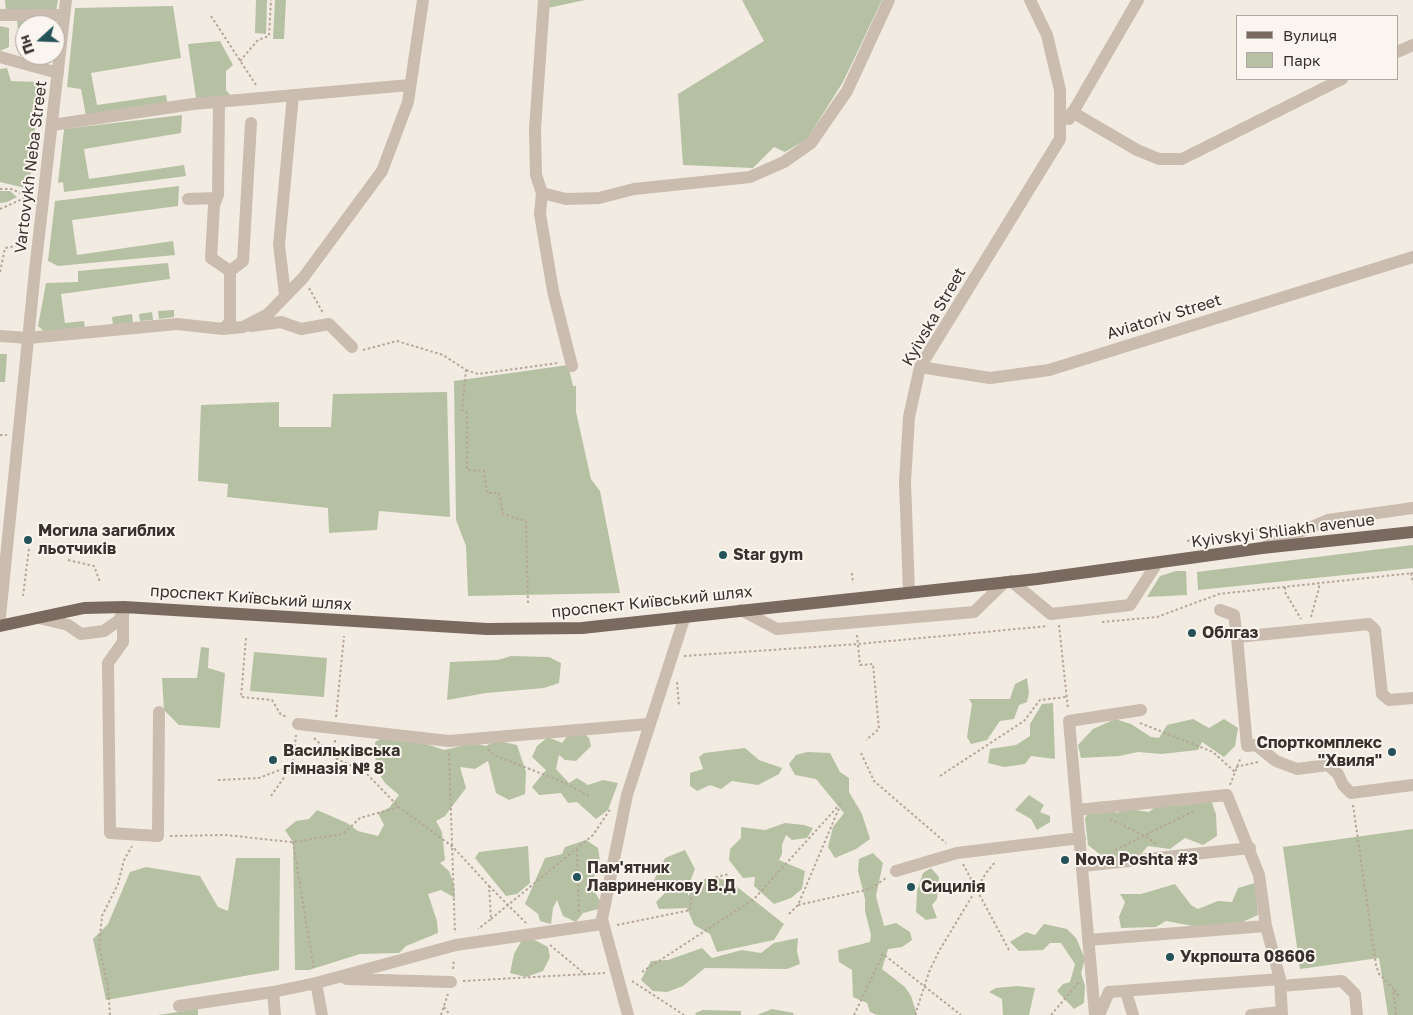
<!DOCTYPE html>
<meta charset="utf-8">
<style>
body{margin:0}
#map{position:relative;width:1413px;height:1015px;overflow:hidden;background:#f2ebe2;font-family:"Golos Text",sans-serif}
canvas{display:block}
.legend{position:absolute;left:1236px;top:15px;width:162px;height:65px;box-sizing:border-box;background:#faf5ee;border:1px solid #ada7a0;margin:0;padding:6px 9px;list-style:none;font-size:15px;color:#39312c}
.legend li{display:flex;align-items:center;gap:10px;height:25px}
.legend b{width:25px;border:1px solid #ada7a0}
.north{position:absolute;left:15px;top:15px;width:50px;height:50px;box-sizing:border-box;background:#faf5ee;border:1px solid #ada7a0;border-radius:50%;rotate:250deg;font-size:14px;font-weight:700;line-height:20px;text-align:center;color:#39312c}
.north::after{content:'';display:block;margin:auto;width:18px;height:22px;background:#235359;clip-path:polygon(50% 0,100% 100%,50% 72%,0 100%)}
</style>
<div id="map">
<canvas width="1413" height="1015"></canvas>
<ul class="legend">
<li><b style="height:6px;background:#7a695e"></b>Вулиця</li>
<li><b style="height:14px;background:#b5c1a2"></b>Парк</li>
</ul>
<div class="north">Пн</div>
</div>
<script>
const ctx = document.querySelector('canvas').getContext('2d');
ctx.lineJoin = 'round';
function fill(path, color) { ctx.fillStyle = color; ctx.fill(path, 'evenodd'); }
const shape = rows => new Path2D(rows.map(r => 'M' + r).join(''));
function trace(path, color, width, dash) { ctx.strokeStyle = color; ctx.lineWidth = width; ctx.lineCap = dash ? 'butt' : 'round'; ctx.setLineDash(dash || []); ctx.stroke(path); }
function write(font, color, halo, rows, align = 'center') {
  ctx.font = font + ' "Golos Text",sans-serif'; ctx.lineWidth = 4; ctx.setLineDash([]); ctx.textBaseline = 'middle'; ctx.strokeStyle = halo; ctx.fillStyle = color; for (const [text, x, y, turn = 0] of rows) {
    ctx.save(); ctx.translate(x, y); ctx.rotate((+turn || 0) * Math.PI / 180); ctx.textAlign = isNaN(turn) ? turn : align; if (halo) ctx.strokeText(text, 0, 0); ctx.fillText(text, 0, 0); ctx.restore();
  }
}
fill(shape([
 [5,0,58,0,56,11,6,11],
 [256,0,267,0,266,34,255,33],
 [275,0,286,0,284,39,273,39],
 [544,0,585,0,543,9],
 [742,0,882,0,843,82,807,139,785,152,774,147,753,168,683,165,678,94,764,41],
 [173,6,181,58,91,73,97,105,166,95,168,105,86,116,81,89,67,87,75,8],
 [56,17,54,25,25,25,25,52,20,52,17,19],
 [0,26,9,28,9,47,0,51],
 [220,41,233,65,226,71,226,90,231,96,196,98,188,44],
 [7,68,11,81,40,82,29,189,0,182,0,69],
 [182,115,181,133,84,149,89,179,184,165,186,176,64,192,63,182,58,183,64,129],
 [179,186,178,206,72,220,77,255,173,241,175,255,58,266,48,261,55,201],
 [0,191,10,191,17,197,7,202,0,203],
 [168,263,170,279,61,294,65,323,84,321,85,329,46,333,38,326,46,283,78,282,78,271],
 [174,310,174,317,159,319,158,311],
 [152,312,153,320,140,321,139,314],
 [132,314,133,323,113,325,112,317],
 [0,354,7,354,5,382,0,382],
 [568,365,573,386,576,386,576,412,591,479,600,491,620,593,468,596,466,546,456,520,454,381],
 [447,392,450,517,379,511,377,530,329,533,328,508,227,497,228,484,198,481,201,405,279,402,279,427,331,427,333,394],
 [1413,545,1413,568,1198,590,1197,572],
 [1176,571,1186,571,1187,595,1147,597,1160,576],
 [201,647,209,648,208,668,225,673,220,728,179,725,164,710,162,678,197,678],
 [254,652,327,658,324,697,250,691],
 [511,656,549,657,561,663,559,683,544,688,486,693,447,700,450,662,498,660],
 [1027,678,1029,693,1027,702,1019,705,1014,719,1000,721,987,740,971,744,967,737,972,704,969,699,1010,699,1015,684],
 [1053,703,1055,759,1031,756,1025,764,1004,767,988,763,990,749,1016,745,1030,736,1030,724,1042,704],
 [1115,719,1131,724,1151,737,1159,738,1167,725,1193,719,1209,728,1224,719,1238,728,1235,746,1224,757,1202,742,1198,750,1161,754,1138,752,1119,756,1081,758,1078,745,1093,729],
 [575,726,589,738,591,746,576,761,565,760,559,755,556,769,569,783,577,778,588,785,603,780,618,783,608,810,596,819,577,802,568,803,561,793,539,795,532,787,546,770,532,757,537,746,548,737,562,743],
 [384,737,423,743,444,750,474,743,486,746,495,740,517,745,526,772,525,794,509,800,496,793,488,761,475,769,460,767,466,788,445,816,436,821,442,832,445,860,440,863,449,871,454,884,455,898,441,890,428,894,437,921,438,933,406,946,399,953,360,954,309,970,295,970,293,842,285,830,296,821,309,819,317,810,347,823,358,831,378,836,384,825,378,813,389,808,399,795,385,783,376,769,375,742],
 [745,748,759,760,782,768,779,774,758,785,732,781,721,789,710,785,697,791,690,786,690,773,703,769,699,757,704,753],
 [807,752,830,753,840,772,849,778,849,792,862,814,870,839,856,849,835,858,828,847,833,827,844,813,816,779,795,775,789,764,796,755],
 [1208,792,1216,814,1217,836,1203,845,1185,838,1170,849,1148,846,1141,854,1121,855,1107,860,1088,845,1085,818,1096,802,1108,801,1116,813,1129,809,1149,812,1167,797],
 [1029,795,1044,805,1040,812,1050,816,1050,822,1037,830,1031,819,1015,810],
 [785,823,804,825,813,828,807,838,792,840,786,835,782,845,782,854,779,860,805,871,802,889,791,898,774,904,754,886,755,877,743,878,729,860,730,849,741,838,741,827,765,830],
 [1413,829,1413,1015,1388,1015,1379,958,1300,969,1283,847],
 [586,840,598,848,601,868,589,883,601,902,598,909,583,913,576,922,563,916,557,900,553,908,551,924,540,921,538,914,525,904,545,858,562,854,565,847],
 [528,846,530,883,517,894,506,896,475,858,479,852],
 [685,850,695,869,688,887,688,896,697,884,705,879,714,877,731,882,784,924,774,940,717,952,710,934,694,925,687,908,659,909,656,902,666,892,664,887,653,887,654,880,665,858],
 [873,853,883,863,876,896,884,926,896,923,910,932,912,940,902,947,888,949,882,969,905,987,911,996,917,1015,877,1015,870,1012,867,1003,853,997,852,970,839,962,838,950,870,942,871,935,865,911,865,899,858,871,859,859],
 [236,858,280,858,279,970,106,1000,93,939,108,924,130,872,146,867,200,876,218,907,228,911],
 [931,868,939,877,937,899,932,905,937,918,926,920,916,912,917,891,923,873],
 [1255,883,1258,915,1238,924,1193,926,1166,921,1156,927,1121,928,1119,917,1125,902,1120,894,1141,894,1175,884,1191,905,1198,909,1218,901,1232,902,1238,888],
 [1044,924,1067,929,1076,938,1085,959,1081,973,1085,986,1084,1003,1074,1009,1057,991,1063,984,1070,982,1075,964,1061,943,1050,943,1043,950,1019,951,1010,942,1026,932,1035,935],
 [529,937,548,947,550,957,543,971,526,977,510,973,514,954,522,940],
 [798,938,797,951,800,964,787,969,705,968,683,986,667,992,653,991,641,980,651,961,668,960,702,948,712,958,742,950,761,953,774,943],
 [1017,986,1035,988,1029,1015,1003,1015,1002,999,989,992,996,988],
 [198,1009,198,1015,158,1015],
 [772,1009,794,1013,793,1015,757,1015],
 [703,1010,741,1011,741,1015,696,1015,695,1013]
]), '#b5c1a2');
trace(shape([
 [211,16,256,85],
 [240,61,258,40,269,36,271,0],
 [0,189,11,189,31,197],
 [0,209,27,197],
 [0,272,5,248,27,244],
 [309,288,323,313],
 [363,350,397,341,443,355,466,370,462,410,467,413,467,470,484,471,487,493,499,493,503,514,526,521,528,604],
 [466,370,478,374,558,363],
 [0,435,7,435],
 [1187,541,1281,526],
 [68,560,94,566,100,582],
 [852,573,853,583],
 [1411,573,1413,583],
 [1285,587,1285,592,1301,619],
 [23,596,29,548],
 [1311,617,1319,588,1319,583],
 [1102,622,1157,617,1219,594,1413,573],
 [1059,625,1068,709],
 [857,635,860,665,873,664,879,729,866,740],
 [246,638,241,697,272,700,281,715,288,717],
 [684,656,858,644,1048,626],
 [677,682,679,706],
 [336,717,344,636],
 [1140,723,1213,752,1235,772],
 [314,738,335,758,365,772,399,807,453,847,489,886,491,919,478,929],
 [335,740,335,758,399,748],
 [488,749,494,755,563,782,589,796],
 [449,753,455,933],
 [861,753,874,781,946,843],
 [1236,767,1258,762],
 [940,776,1024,721,1040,700,1066,697],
 [218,780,259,778,290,766,293,764,296,735],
 [1230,785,1241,757],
 [271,796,292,766],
 [1353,805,1376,965,1379,974,1393,988,1396,1015],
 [1110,819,1145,836,1158,845],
 [170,836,224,835,293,842,343,834,360,818,399,807],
 [293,842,314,970],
 [577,849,579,914],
 [1115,850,1194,811],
 [963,864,1009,950],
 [489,886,526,923],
 [798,905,870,889,886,878],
 [789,914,798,905,840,806],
 [491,919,593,835,611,808],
 [617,925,690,910,691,899,696,889,708,879,729,874],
 [550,945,586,975],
 [453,969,454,959],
 [642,972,754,899,841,803],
 [463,981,605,973],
 [632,981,684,1015],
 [1394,990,1399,996],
 [444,1007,450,1015],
 [110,1015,108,986,99,947,102,916,118,884,124,860,132,846],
 [441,1015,448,994],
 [854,1015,883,954,961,1015],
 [915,1015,929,972,939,951,986,873,996,861],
 [1051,1015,1079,982]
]), '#b6a698', 2, [2.5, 2.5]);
trace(shape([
 [544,0,535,129,536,175,542,193,540,214,553,291,572,366],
 [0,15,64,15],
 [1397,52,1413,45],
 [0,57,58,73],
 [219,102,218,195,214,205,211,258,230,271],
 [1072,112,1137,150,1159,159,1182,159,1342,79],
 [1069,119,1138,0],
 [52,125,193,104,410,85],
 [542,193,566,199,599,198,634,189,750,177,784,162,811,143,847,91,889,0],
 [188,199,216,198],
 [285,294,279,245,293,95],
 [251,326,281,322,301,329,329,324,352,347],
 [223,329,230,322,230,271,243,261,251,123],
 [0,336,28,338,177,324,223,329,243,327,268,314,303,278,382,171,408,102,423,0],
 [920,367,990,378,1049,370,1413,257],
 [1266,546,1328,520,1413,508],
 [1011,581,1051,614,1130,605,1157,563],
 [909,592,905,482,909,417,920,367,1060,139,1060,90,1047,35,1030,0],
 [741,610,777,629,974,612,1005,582],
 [1220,610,1234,615,1237,637],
 [123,616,123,642,108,663,110,833,158,836,159,712],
 [0,617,35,270,66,0],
 [39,618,68,625,81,634,104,631,118,621,124,612],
 [1413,698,1389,700,1382,694,1375,630,1369,624,1237,637,1247,746,1256,745,1276,761,1297,769,1328,765,1338,774,1343,785,1351,793,1413,785],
 [298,724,449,741,648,724],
 [1077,810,1227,795,1259,875,1266,926,1280,979,1282,1015],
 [1082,866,1250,848],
 [896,871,957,853,1080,838],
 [1088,940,1266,926],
 [346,979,451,982],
 [316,983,322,1015],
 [1281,986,1342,981,1355,994,1357,1015],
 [273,992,275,1015],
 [1126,992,1133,1015],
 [179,1006,273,992,316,983,456,945,602,924],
 [628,1015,602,919,627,795,685,616],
 [1095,1015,1069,721,1141,710],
 [1099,1015,1109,992,1280,979],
 [1251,1015,1281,1012]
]), '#cabcae', 12);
trace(shape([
 [0,626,84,608,124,607,487,629,582,628,1037,579,1262,548,1413,532]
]), '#7a695e', 12);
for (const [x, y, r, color] of [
 [28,540,5,"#235359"],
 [723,555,5,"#235359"],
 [1192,633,5,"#235359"],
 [1392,752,5,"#235359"],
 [273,760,5,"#235359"],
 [1065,860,5,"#235359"],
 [577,877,5,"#235359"],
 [911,887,5,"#235359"],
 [1170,957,5,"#235359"]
]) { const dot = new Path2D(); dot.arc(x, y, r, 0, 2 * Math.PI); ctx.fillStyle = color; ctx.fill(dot); trace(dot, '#faf5ee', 2); }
write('16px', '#39312c', '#faf5ee', [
 ["Vartovykh Neba Street",31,167,-83],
 ["Kyivska Street",934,317,-60],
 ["Aviatoriv Street",1164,317,-17],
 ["Kyivskyi Shliakh avenue",1283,531,-7],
 ["проспект Київський шлях",251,598,4],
 ["проспект Київський шлях",652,602,-6]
]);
write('bold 16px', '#39312c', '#faf5ee', [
 ["Могила загиблих",38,531],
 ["льотчиків",38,549],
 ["Star gym",733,555],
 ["Облгаз",1202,633],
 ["Спорткомплекс",1382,743,"right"],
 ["\"Хвиля\"",1382,761,"right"],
 ["Васильківська",283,751],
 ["гімназія № 8",283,769],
 ["Nova Poshta #3",1075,860],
 ["Пам'ятник",587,868],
 ["Лавриненкову В.Д",587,886],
 ["Сицилія",921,887],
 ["Укрпошта 08606",1180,957]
], 'left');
</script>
